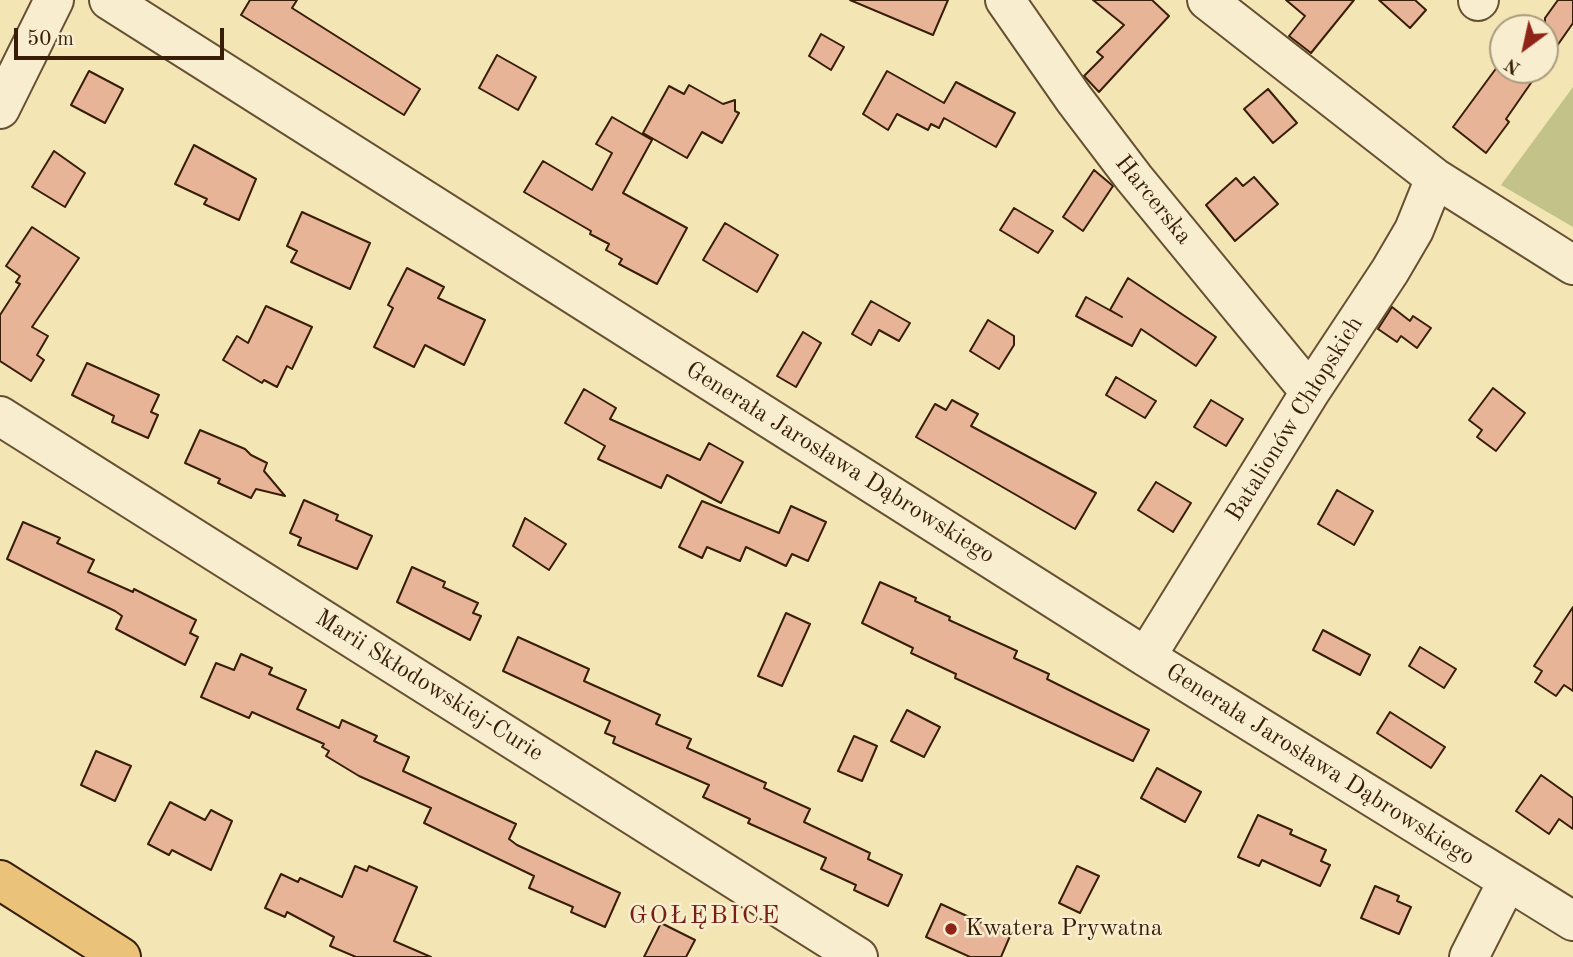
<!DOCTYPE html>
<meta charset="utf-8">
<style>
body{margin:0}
#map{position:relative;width:1573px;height:957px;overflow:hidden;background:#f4e5b5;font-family:"Old Standard TT",serif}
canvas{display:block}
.north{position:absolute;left:1489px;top:14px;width:70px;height:70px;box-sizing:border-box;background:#f8eecf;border:2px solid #ab9b7f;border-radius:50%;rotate:213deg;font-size:19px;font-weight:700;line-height:28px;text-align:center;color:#381e07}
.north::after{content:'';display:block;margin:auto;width:24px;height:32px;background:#8f2418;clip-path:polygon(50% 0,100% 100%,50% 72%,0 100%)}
.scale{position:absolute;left:14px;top:28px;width:210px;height:32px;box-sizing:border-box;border:4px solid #381e07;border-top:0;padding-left:9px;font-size:21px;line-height:24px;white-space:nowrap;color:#381e07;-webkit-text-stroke:5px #f8eecf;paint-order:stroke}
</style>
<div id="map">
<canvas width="1573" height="957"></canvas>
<div class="north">N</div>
<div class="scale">50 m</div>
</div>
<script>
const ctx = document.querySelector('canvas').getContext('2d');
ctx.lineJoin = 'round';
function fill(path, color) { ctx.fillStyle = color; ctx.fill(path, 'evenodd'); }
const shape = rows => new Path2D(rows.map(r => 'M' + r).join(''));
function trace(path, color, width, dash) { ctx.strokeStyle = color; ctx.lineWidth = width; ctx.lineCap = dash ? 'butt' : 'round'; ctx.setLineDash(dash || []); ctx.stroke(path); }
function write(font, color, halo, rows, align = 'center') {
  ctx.font = font + ' "Old Standard TT",serif'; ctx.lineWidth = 5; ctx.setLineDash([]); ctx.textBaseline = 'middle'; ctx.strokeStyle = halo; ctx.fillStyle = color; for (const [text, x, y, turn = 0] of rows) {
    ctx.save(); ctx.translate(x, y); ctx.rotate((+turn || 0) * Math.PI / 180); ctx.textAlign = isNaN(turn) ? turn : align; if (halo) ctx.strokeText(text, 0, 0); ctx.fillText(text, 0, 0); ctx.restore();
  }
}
fill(shape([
 [1573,87,1573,227,1501,185]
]), '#c2c289');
const building = shape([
 [250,0,297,0,292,8,420,89,404,115,241,15,250,0],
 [850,0,948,0,933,35,850,0],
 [1093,0,1152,0,1169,16,1099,92,1084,76,1103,57,1097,52,1124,25,1093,0],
 [1286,0,1354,0,1311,53,1289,36,1305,16,1286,0],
 [1379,0,1415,0,1426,10,1410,28,1379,0],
 [1558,0,1573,0,1573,23,1545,63,1545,18,1558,0],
 [821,34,844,47,831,70,809,56,821,34],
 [497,55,536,77,518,110,479,88,497,55],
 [1503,59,1503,73,1505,70,1540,70,1506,119,1509,122,1486,153,1453,127,1503,59],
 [89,71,123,89,105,123,71,105,89,71],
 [887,71,944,103,956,82,1015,113,996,147,944,118,939,128,931,124,928,130,897,114,888,130,863,114,887,71],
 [689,85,723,104,735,100,735,111,739,113,722,143,702,132,687,158,643,133,669,86,684,94,689,85],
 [1268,89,1297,123,1273,143,1244,109,1268,89],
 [612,117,652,140,623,193,687,228,657,284,619,264,622,259,606,250,609,244,590,234,591,231,524,192,543,161,592,190,612,153,596,144,612,117],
 [194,145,256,179,239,220,204,204,207,199,175,184,194,145],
 [54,151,85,173,65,207,32,187,54,151],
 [1094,170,1113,186,1083,231,1063,217,1094,170],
 [1254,177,1278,204,1235,241,1206,205,1236,178,1243,186,1254,177],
 [1014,208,1053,231,1038,253,1000,230,1014,208],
 [302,212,370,243,350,289,291,262,297,251,287,246,302,212],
 [725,223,778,255,757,292,703,260,725,223],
 [32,227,79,258,32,327,48,336,37,355,44,360,31,381,0,361,0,315,20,284,16,282,20,276,6,266,32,227],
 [407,268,444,287,438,298,485,320,464,365,425,345,414,367,374,347,393,308,388,305,407,268],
 [1128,278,1216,337,1196,366,1141,329,1132,346,1076,316,1086,297,1122,317,1110,310,1128,278],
 [871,301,910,323,899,341,879,330,871,345,852,334,871,301],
 [266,306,312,327,292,369,287,366,277,387,264,380,262,383,223,360,237,336,248,343,266,306],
 [1392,307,1410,321,1413,316,1431,328,1417,348,1401,336,1397,342,1378,329,1392,307],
 [988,320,1014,336,1014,345,999,369,970,351,988,320],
 [803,332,821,343,796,387,777,376,803,332],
 [87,363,159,395,151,412,158,415,148,438,112,422,114,416,72,395,87,363],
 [1116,377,1156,401,1145,418,1106,395,1116,377],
 [1493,388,1525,413,1496,451,1477,437,1482,430,1469,420,1493,388],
 [584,389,616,408,610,419,700,460,709,443,743,462,721,503,667,475,661,488,598,459,605,446,565,423,584,389],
 [952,400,978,414,971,426,1096,493,1075,529,916,437,935,404,946,410,952,400],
 [1211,400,1243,419,1226,446,1194,427,1211,400],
 [200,430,245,449,251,455,267,463,264,471,285,496,256,489,251,498,218,483,220,479,185,463,200,430],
 [1156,482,1191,503,1173,532,1138,510,1156,482],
 [1337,490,1373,511,1354,545,1318,524,1337,490],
 [304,500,338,515,336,520,372,536,357,569,298,545,301,538,290,533,304,500],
 [702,501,779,533,791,506,826,522,808,561,792,554,786,566,746,547,740,561,707,547,702,558,679,547,702,501],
 [525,518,566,544,549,570,513,546,525,518],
 [23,522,60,538,57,543,94,560,88,572,133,592,134,589,196,620,190,633,198,637,185,665,116,629,122,616,115,611,7,559,23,522],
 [412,567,445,582,443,587,478,603,473,613,481,616,470,640,397,602,412,567],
 [880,582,916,598,915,601,950,617,949,620,1017,651,1014,658,1049,674,1047,679,1149,730,1133,761,955,678,956,674,911,653,913,648,862,623,880,582],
 [1573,607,1573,691,1564,685,1556,696,1535,682,1542,671,1534,666,1573,607],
 [786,613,810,624,782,686,758,676,786,613],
 [1323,630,1370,655,1360,675,1313,650,1323,630],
 [518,637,589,669,584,681,660,715,656,724,691,739,687,748,766,783,764,788,810,809,804,822,870,853,868,859,902,875,888,906,854,890,856,885,821,869,826,858,748,823,750,819,703,797,709,785,613,743,615,737,605,733,610,721,503,671,518,637],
 [1420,647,1456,669,1444,688,1409,666,1420,647],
 [241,654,272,668,269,674,306,690,297,709,339,728,342,720,377,736,374,741,409,757,403,771,516,824,509,839,517,845,620,893,605,927,571,912,573,907,529,888,534,876,424,823,431,808,359,776,326,756,329,751,322,747,324,744,252,712,249,718,201,697,216,663,234,670,241,654],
 [907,710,940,727,924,757,891,741,907,710],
 [1390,712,1445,747,1431,768,1377,733,1390,712],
 [854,736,877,746,862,781,838,771,854,736],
 [96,751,131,766,115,801,81,785,96,751],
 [1157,768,1201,792,1185,822,1141,798,1157,768],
 [1541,775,1573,798,1573,829,1559,819,1549,834,1516,811,1541,775],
 [170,802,205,820,211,810,232,821,211,870,172,850,169,855,148,844,170,802],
 [1258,815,1292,830,1290,834,1326,850,1321,861,1330,865,1320,886,1262,860,1259,866,1238,857,1258,815],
 [355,866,367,871,369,866,417,887,394,941,431,957,356,957,330,946,334,937,287,912,285,917,265,908,281,874,298,882,300,878,342,897,355,866],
 [1077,866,1099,876,1080,913,1059,903,1077,866],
 [1375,886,1399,896,1397,901,1411,907,1399,934,1361,918,1375,886],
 [941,904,1010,936,1001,957,970,957,926,937,941,904],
 [661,923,695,940,686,957,644,957,661,923]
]);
fill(building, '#e8b498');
trace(building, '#381e07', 2);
const minor = shape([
 [109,0,1146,657,1573,921],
 [1005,0,1074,99,1134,178,1310,392],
 [1207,0,1435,178,1573,265],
 [1478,1,1479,0],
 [0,109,54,0],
 [0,416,858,957],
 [1146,657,1310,392,1390,271,1414,230,1435,178],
 [1469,957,1507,882]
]);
const major = shape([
 [0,880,121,957]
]);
trace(minor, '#675032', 42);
trace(major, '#381e07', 42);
trace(minor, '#f8eecf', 38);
trace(major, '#eac27a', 38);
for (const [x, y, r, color] of [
 [951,929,7,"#8f2418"]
]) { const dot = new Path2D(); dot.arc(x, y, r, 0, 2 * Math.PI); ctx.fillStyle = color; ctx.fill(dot); trace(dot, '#f8eecf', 2.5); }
write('24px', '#381e07', '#f8eecf', [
 ["Harcerska",1153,200,51],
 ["Batalionów Chłopskich",1295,419,-58],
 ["Generała Jarosława Dąbrowskiego",840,463,32],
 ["Marii Skłodowskiej-Curie",429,686,32],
 ["Generała Jarosława Dąbrowskiego",1320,765,32]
]);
write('24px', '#381e07', '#f8eecf', [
 ["Kwatera Prywatna",965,929]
], 'left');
ctx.letterSpacing = '2px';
write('26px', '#7a1f14', '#f8eecf', [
 ["GOŁĘBICE",705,916]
]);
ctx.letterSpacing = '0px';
</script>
